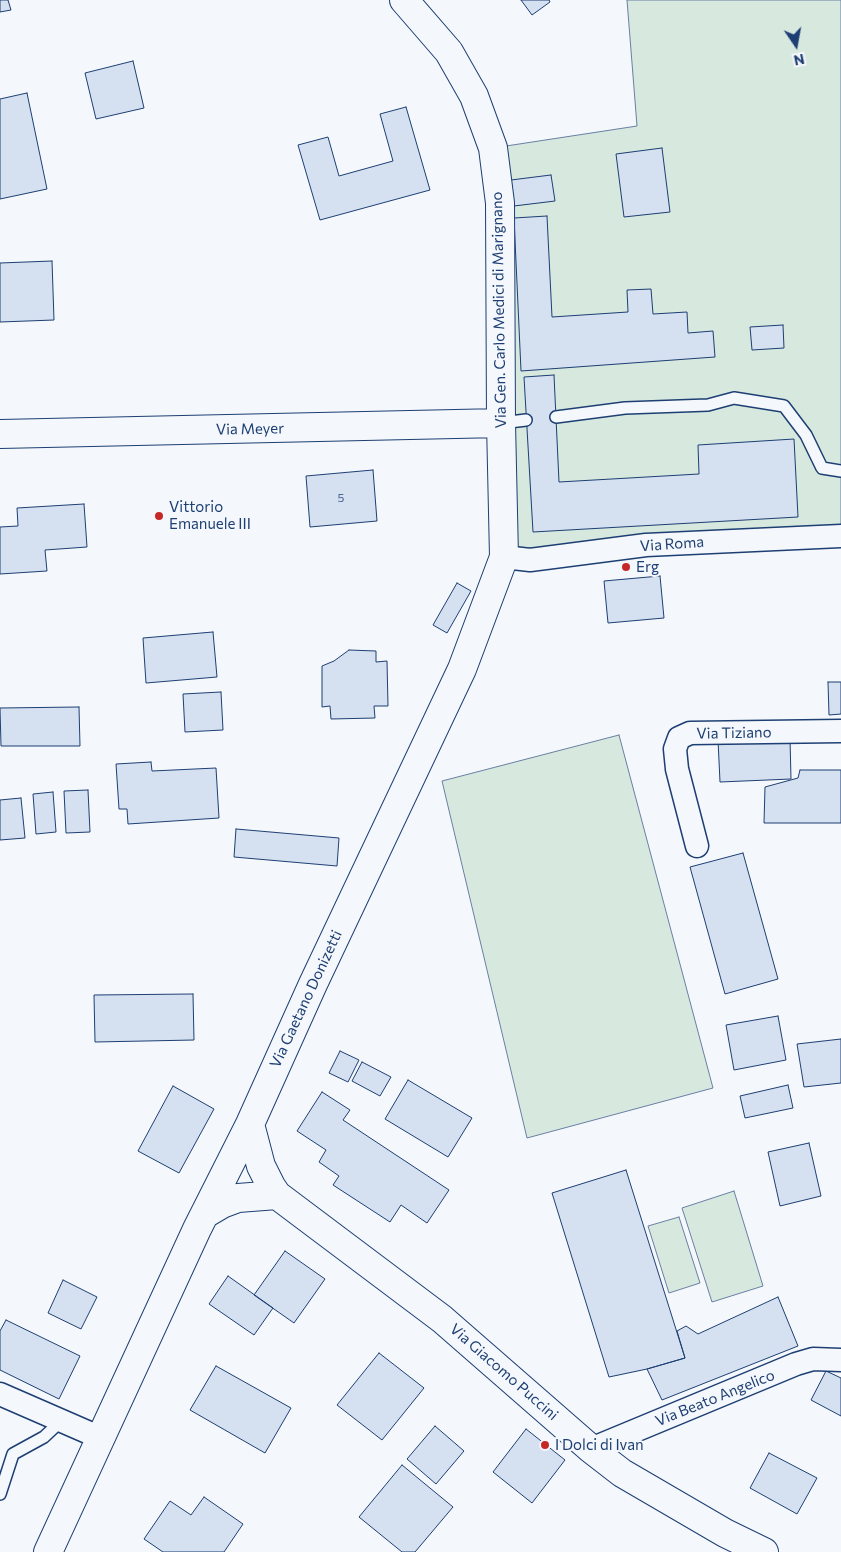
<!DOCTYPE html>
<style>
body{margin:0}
#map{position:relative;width:841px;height:1552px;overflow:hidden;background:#f4f7fb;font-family:Commissioner,sans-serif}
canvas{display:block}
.north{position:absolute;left:771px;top:20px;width:50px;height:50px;-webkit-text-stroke:4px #f4f7fb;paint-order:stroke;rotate:168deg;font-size:14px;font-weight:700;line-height:20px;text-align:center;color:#1d3f73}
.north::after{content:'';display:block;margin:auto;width:18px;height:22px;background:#1d3f73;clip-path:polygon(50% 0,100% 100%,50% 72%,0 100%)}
</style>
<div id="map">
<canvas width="841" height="1552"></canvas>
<div class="north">N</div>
</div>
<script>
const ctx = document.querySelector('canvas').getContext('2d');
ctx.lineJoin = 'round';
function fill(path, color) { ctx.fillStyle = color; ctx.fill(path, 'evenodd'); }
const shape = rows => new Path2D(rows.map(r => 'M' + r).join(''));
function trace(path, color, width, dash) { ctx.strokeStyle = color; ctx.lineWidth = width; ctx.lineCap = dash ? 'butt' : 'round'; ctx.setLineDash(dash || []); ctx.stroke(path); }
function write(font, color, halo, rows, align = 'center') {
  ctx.font = font + ' Commissioner,sans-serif'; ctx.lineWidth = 4; ctx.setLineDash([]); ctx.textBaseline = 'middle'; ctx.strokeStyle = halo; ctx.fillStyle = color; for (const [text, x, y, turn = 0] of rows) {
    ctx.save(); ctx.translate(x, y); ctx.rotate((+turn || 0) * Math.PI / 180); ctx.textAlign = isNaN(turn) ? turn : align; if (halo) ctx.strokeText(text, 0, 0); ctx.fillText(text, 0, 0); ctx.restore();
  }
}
const green = shape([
 [627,0,841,0,841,536,504,557,493,148,637,126,627,0],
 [619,735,713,1088,527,1138,442,781,619,735],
 [734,1191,763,1286,712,1302,682,1208,734,1191],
 [679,1217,700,1283,669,1293,648,1226,679,1217]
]);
fill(green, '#d7e8df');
trace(green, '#687fa3', 1);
const building = shape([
 [0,0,8,0,11,10,0,12,0,0],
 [521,0,549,0,550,2,532,15,521,0],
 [133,61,144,108,96,119,85,73,133,61],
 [27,93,47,189,0,199,0,99,27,93],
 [406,107,430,190,320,220,298,145,328,137,339,176,393,161,380,114,406,107],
 [662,148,670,212,624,217,616,154,662,148],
 [551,175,555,201,514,206,511,180,551,175],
 [547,216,552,317,628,312,627,290,651,289,653,314,687,312,688,333,713,331,715,357,521,371,514,218,547,216],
 [52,261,54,320,0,322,0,263,52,261],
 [783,325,784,348,752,350,750,327,783,325],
 [554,375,559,482,699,474,698,445,794,439,798,517,533,532,524,377,554,375],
 [373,470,377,521,310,527,306,476,373,470],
 [84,504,87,547,45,550,47,571,0,574,0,527,18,526,17,508,84,504],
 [660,576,664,618,608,623,604,581,660,576],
 [457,583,471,591,447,633,433,625,457,583],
 [213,632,217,677,146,683,143,638,213,632],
 [349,650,376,651,376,662,387,661,388,706,374,706,375,718,331,719,330,706,322,707,322,666,334,661,349,650],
 [828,682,841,682,841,714,829,715,828,682],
 [221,692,223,730,185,732,183,694,221,692],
 [79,707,80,746,1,746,0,708,79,707],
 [790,738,791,779,720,782,718,740,790,738],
 [151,762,152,771,216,768,219,818,128,824,127,809,119,809,116,764,151,762],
 [800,770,841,770,841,823,764,823,765,787,798,778,800,770],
 [88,790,90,832,66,833,64,791,88,790],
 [53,792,56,832,36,834,33,794,53,792],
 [21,798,25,838,0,840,0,800,21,798],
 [236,829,339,838,337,866,234,857,236,829],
 [743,853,778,979,725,994,690,867,743,853],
 [193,994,194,1040,95,1042,94,995,193,994],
 [778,1016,786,1060,734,1070,726,1025,778,1016],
 [841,1039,841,1083,804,1087,797,1044,841,1039],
 [340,1051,359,1060,348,1082,329,1073,340,1051],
 [362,1062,391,1077,380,1096,352,1081,362,1062],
 [408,1080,472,1118,448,1157,385,1119,408,1080],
 [788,1085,793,1108,745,1118,740,1096,788,1085],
 [173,1086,214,1109,179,1173,138,1151,173,1086],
 [322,1092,350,1110,343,1120,449,1190,427,1223,401,1205,390,1222,333,1185,339,1176,319,1162,326,1150,297,1131,322,1092],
 [809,1143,821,1196,780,1206,768,1152,809,1143],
 [626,1170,685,1358,647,1369,609,1377,552,1193,626,1170],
 [285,1251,325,1279,294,1323,254,1295,285,1251],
 [228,1276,273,1308,254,1335,209,1304,228,1276],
 [63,1280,97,1297,81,1329,48,1313,63,1280],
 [778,1297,798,1346,662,1400,647,1369,685,1358,677,1331,686,1326,698,1334,778,1297],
 [6,1320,80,1356,59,1399,0,1370,0,1331,6,1320],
 [379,1353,424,1388,382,1440,337,1405,379,1353],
 [216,1366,291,1408,265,1453,190,1410,216,1366],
 [826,1371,841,1378,841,1416,811,1400,826,1371],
 [435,1426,464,1451,436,1484,407,1459,435,1426],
 [526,1429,565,1460,532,1503,493,1472,526,1429],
 [769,1453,817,1478,797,1514,750,1488,769,1453],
 [402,1465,453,1507,415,1552,402,1552,359,1517,402,1465],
 [204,1497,243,1524,224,1552,163,1552,144,1539,170,1501,191,1515,204,1497]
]);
fill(building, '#d5e0f0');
trace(building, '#1d3f73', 1);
const lane = shape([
 [556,417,625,408,708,405,734,398,784,406,806,435,822,468,841,471],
 [501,423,526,420],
 [0,1494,13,1454,44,1437,61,1421]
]);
const street = shape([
 [504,557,530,560,646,545,841,536],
 [697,846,677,769,675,749,679,738,690,733,841,731],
 [0,1394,101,1438],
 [591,1449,796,1364,813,1359,841,1360]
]);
const secondary = shape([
 [0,434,501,423],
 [250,1124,261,1166,271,1186,277,1195,442,1319,591,1449,622,1473,725,1533,764,1552],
 [205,1214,222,1204,238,1198,277,1195],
 [48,1552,197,1229,250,1124,313,984,462,669,504,557,501,423,500,203,493,148,474,96,449,52,404,0]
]);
trace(lane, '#1d3f73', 14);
trace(street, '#1d3f73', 25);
trace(secondary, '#1d3f73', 30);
trace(lane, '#f4f7fb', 11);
trace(street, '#f4f7fb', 22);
trace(secondary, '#f4f7fb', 28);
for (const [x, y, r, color] of [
 [159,516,5,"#c62828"],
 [626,567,5,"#c62828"],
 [545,1445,5,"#c62828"]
]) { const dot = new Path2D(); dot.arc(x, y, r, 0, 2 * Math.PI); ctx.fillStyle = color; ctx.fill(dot); trace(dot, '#f4f7fb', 2); }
write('12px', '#4b6792', null, [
 ["5",341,498]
]);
write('15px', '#1d3f73', '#f4f7fb', [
 ["Via Gen. Carlo Medici di Marignano",499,310,-91],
 ["Via Meyer",250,429,-1],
 ["Via Roma",672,544,-4],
 ["Via Tiziano",734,733,-1],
 ["Via Gaetano Donizetti",306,999,-65],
 ["Via Giacomo Puccini",504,1372,41],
 ["Via Beato Angelico",715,1398,-22]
]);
write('15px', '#1d3f73', '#f4f7fb', [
 ["Vittorio",169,507],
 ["Emanuele III",169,524],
 ["Erg",636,567],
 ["I Dolci di Ivan",555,1445]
], 'left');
</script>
